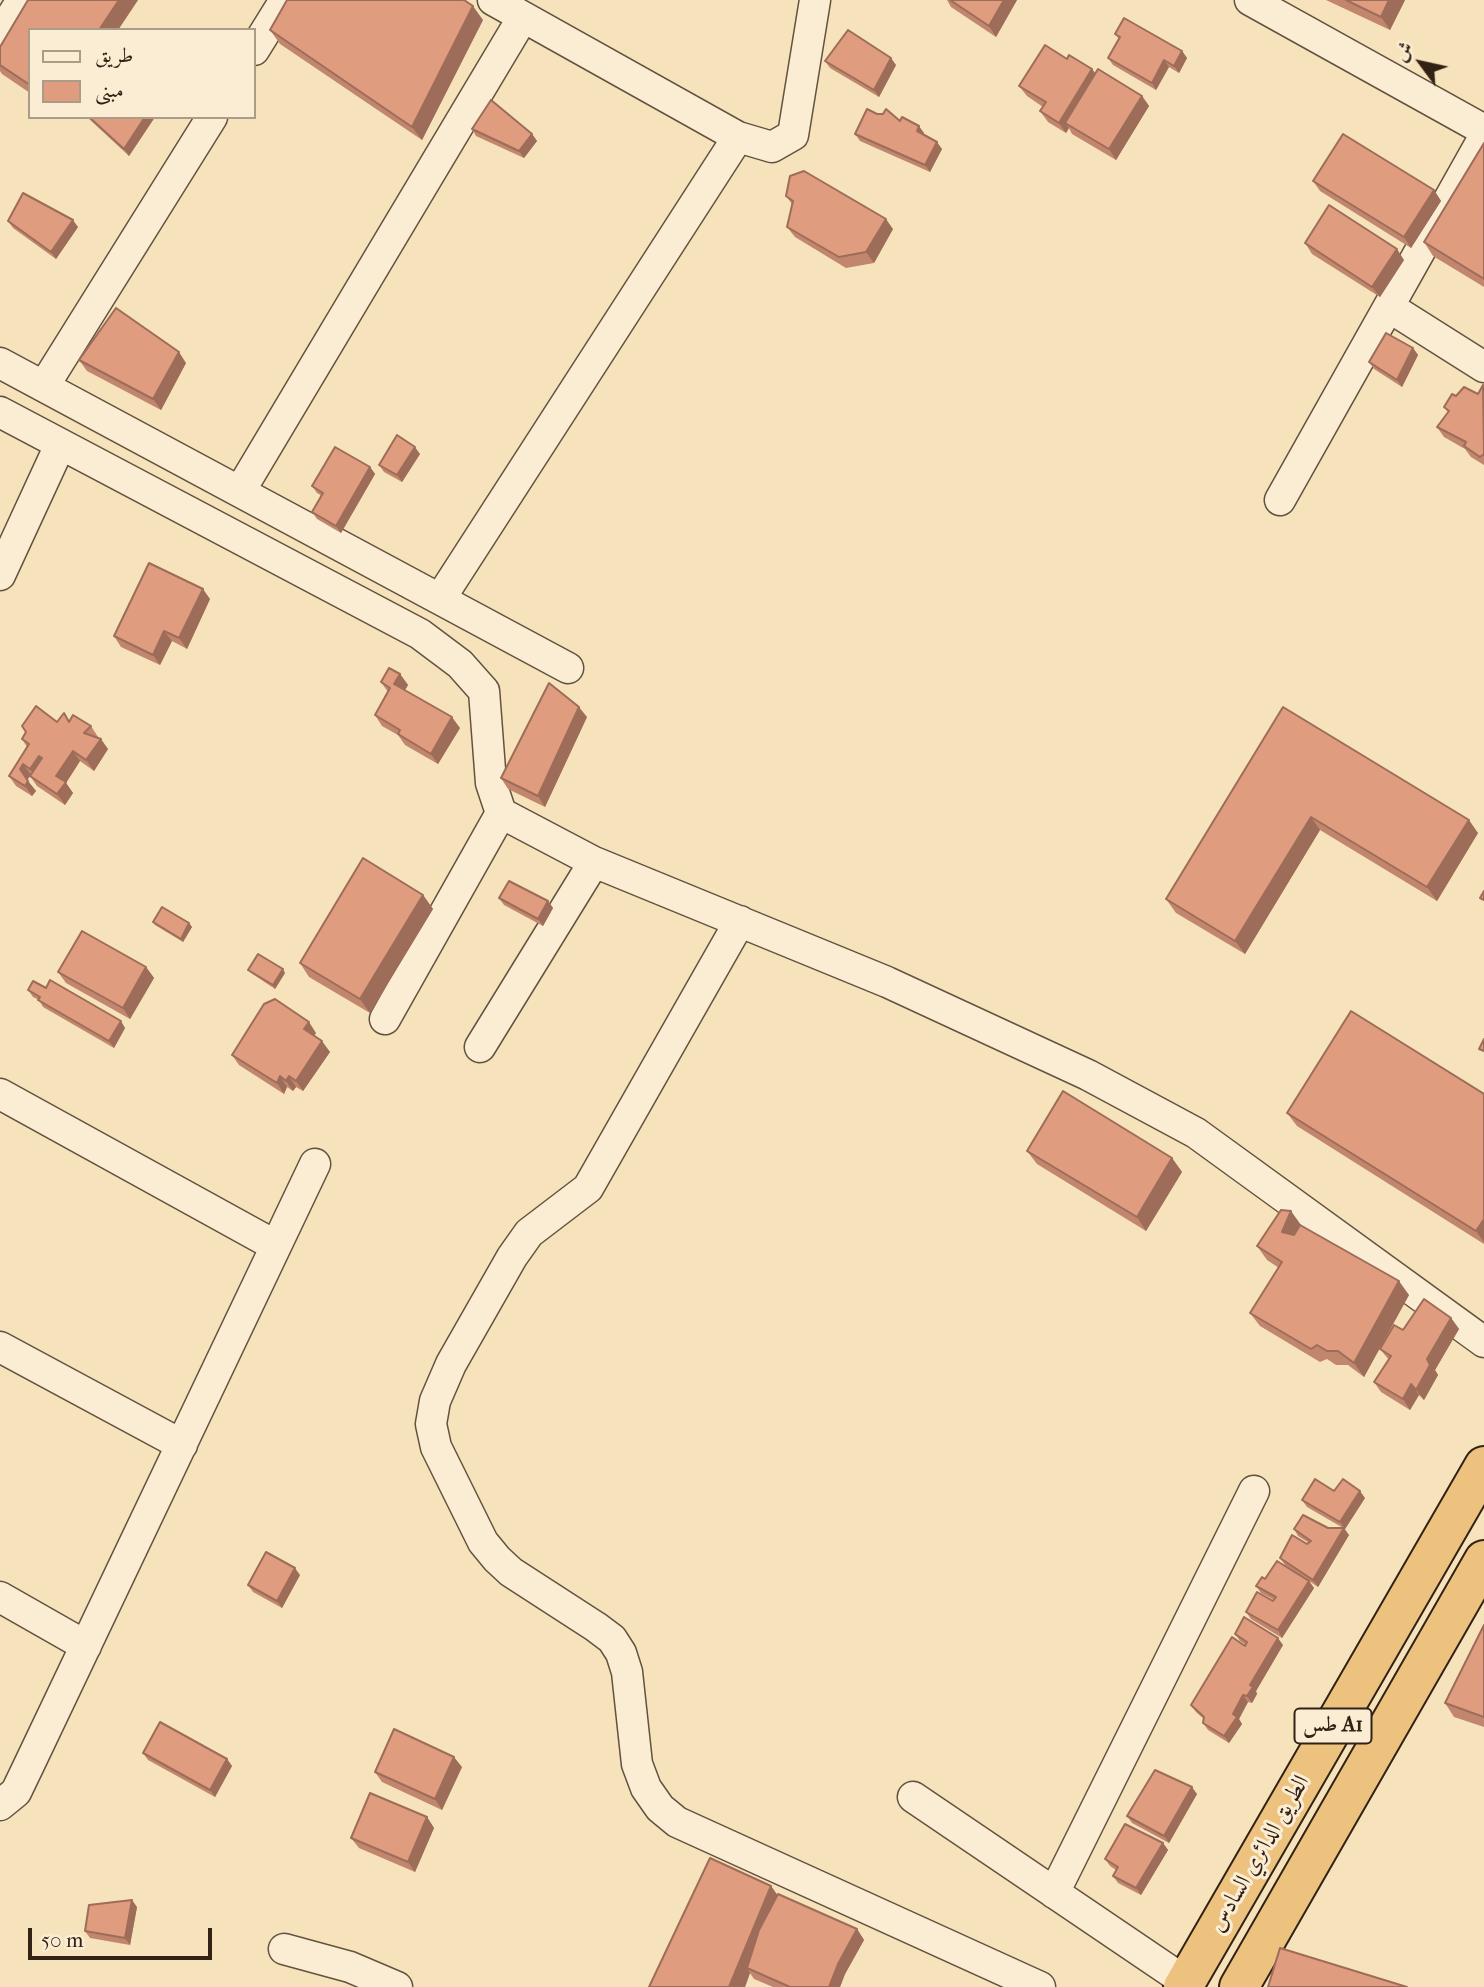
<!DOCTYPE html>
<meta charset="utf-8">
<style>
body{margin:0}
#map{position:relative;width:1484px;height:1987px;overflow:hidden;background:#f7e3bb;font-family:"IM FELL French Canon",Amiri,serif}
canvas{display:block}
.legend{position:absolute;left:28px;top:28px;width:228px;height:91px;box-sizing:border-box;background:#faedd3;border:2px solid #aa9c87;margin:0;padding:9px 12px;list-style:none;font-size:21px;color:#322216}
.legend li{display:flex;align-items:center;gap:14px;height:35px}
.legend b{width:35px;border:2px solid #aa9c87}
.north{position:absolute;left:1386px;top:28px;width:70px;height:70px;-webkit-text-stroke:5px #faedd3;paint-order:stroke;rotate:303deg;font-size:19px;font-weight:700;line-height:28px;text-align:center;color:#322216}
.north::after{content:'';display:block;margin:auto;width:24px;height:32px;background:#322216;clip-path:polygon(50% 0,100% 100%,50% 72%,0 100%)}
.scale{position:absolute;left:28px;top:1928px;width:184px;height:32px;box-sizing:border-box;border:4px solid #322216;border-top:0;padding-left:9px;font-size:21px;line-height:24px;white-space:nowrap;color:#322216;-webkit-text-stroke:5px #faedd3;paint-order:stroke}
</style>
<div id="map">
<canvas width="1484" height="1987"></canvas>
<ul class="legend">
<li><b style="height:9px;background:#faedd3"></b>طريق</li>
<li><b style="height:19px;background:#e09c7f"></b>مبنى</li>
</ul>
<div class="north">ش</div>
<div class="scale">50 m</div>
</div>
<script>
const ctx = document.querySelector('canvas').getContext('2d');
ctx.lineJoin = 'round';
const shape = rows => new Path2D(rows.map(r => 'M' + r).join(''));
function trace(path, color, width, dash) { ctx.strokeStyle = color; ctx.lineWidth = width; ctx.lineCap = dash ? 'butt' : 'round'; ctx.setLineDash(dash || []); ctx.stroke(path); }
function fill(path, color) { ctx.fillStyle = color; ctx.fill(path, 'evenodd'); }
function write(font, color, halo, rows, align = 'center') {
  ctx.font = font + ' "IM FELL French Canon",Amiri,serif'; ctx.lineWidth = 6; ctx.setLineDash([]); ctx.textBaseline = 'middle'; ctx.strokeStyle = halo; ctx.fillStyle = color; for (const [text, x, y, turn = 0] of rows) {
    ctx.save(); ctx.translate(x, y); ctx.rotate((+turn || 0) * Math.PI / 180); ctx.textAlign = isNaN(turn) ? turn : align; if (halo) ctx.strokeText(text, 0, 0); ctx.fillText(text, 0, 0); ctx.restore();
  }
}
const minor = shape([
 [493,0,738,137,772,147,793,135,815,0],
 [1250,0,1484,130],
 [0,35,22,0],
 [254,50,285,0],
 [1389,307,1484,367],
 [0,363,568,668],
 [44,386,212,117],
 [0,412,420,634,460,664,484,691,491,783,501,813,594,862,887,982,1088,1075,1196,1133,1484,1342],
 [240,491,523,17],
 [1280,500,1484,137],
 [0,575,60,445],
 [440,599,738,137],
 [740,921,588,1188,529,1233,512,1257,451,1364,435,1401,431,1424,436,1447,483,1542,497,1559,511,1572,596,1627,612,1639,621,1653,627,1672,637,1764,646,1788,660,1808,677,1822,1040,1987],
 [385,1019,501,813],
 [480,1047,594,862],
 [0,1094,276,1246],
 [0,1347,182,1445],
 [0,1597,86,1646],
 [913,1797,1186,1982],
 [0,1805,16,1792,28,1767,315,1164],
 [1054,1893,1254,1491],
 [284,1949,350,1967,397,1987]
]);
const highway = shape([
 [1183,1987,1484,1466],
 [1239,1987,1484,1560]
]);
trace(minor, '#63523f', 33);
trace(highway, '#322216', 42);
trace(minor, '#faedd3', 30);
trace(highway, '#ecc27e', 38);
fill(shape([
 [28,0,138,0,118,30,30,30,30,93,2,74,0,71,0,47],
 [947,0,1017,0,996,37,951,7],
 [1326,0,1405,0,1390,30],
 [483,20,422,140,280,44,270,30],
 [1115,34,1182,51,1187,58,1179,73,1169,67,1156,90,1113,65,1108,58,1119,39],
 [1067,59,1092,69,1095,73,1142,96,1149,106,1116,160,1072,134,1069,128,1066,133,1048,122,1040,111,1043,107,1027,96,1019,86],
 [825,61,896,65,879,97,830,68],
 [877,114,900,121,924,133,924,135,942,149,930,172,860,141,855,134],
 [87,117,155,117,129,156],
 [472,129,532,134,537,141,524,158,476,136],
 [1484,143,1484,287,1433,256,1424,242],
 [1313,181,1434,190,1441,201,1411,248,1320,191],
 [786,196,893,229,874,263,846,268,795,237,787,227,792,204],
 [8,221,78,227,56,259,13,228],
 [1305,243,1404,260,1380,297,1312,254],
 [1413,348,1418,355,1402,387,1374,369,1369,362],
 [79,360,186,363,161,410,87,371],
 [1484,386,1484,465,1471,457,1465,449,1444,437,1437,427,1448,412,1444,407,1456,396,1478,394],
 [420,454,402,482,384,472,379,465],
 [370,467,375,474,341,533,317,519,312,512,322,496,317,493,312,486],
 [210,599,187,649,172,641,160,665,121,647,114,636],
 [400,674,408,685,405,690,460,728,438,764,405,745,398,735,382,726,375,715,388,692,381,682],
 [1283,707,1478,833,1437,901,1320,830,1245,954,1176,913,1166,899],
 [587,717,545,807,508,789,501,778],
 [70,721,91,726,98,737,97,737,108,749,94,771,80,761,66,783,73,793,65,805,37,786,30,776,27,780,36,791,32,796,16,786,9,776,27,747,22,739,57,722],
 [423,895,433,909,370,1013,309,977,300,963],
 [499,898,548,901,553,908,543,926,504,905],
 [153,922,189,923,192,927,183,942,155,925],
 [146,967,154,978,130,1019,66,983,58,972],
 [248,970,285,973,275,989,251,973],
 [28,990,125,1028,114,1048,43,1007,39,1000,33,997],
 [316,1033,314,1035,330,1052,303,1091,296,1087,293,1091,287,1087,284,1094,239,1065,232,1055],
 [1484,1094,1484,1244,1297,1126,1287,1113],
 [1027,1151,1172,1158,1182,1172,1146,1231,1037,1164],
 [1301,1225,1409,1295,1364,1377,1348,1365,1336,1365,1327,1359,1320,1362,1260,1326,1250,1313,1279,1268,1267,1260,1257,1246],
 [1451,1318,1459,1329,1435,1370,1438,1375,1424,1400,1419,1395,1410,1410,1381,1392,1374,1382,1389,1360,1380,1349,1403,1330],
 [1334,1491,1365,1498,1345,1529,1307,1507,1302,1500],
 [1328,1528,1349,1535,1318,1587,1309,1581,1314,1588,1282,1638,1251,1619,1246,1612,1274,1600,1261,1593,1256,1586,1285,1565,1280,1558,1309,1543,1298,1536,1294,1529],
 [300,1575,282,1608,253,1592,248,1585],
 [1484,1625,1484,1727,1454,1717,1445,1703],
 [1235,1634,1283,1645,1256,1691,1257,1694,1252,1703,1248,1702,1239,1719,1242,1724,1229,1743,1208,1730,1203,1723,1204,1719,1196,1712,1191,1705,1246,1645,1240,1641],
 [143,1753,227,1759,232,1766,215,1797,148,1760],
 [462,1767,442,1810,382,1782,375,1772],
 [1197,1794,1169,1843,1132,1823,1127,1816],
 [427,1817,434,1828,415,1872,359,1848,351,1838],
 [1163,1843,1168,1850,1141,1895,1118,1883,1113,1876,1116,1870,1110,1866,1105,1859],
 [771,1886,777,1895,857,1929,864,1940,845,1974,840,1987,773,1987,754,1979,750,1973,745,1987,649,1987],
 [137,1907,130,1945,90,1938,85,1931]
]), '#c1866d');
fill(shape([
 [119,0,138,0,118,30,99,30],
 [1004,0,1017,0,996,37,989,26],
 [1389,0,1405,0,1390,30,1381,17],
 [473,6,483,20,422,140,412,127],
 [1182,51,1187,58,1179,73,1174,66],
 [891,58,896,65,879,97,874,90],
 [1164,60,1169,67,1156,90,1152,83],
 [1092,69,1099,79,1065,123,1069,128,1066,133,1059,123],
 [1142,96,1149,106,1116,160,1109,149],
 [145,117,155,117,129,156,124,149],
 [919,126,924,133,922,138,917,131],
 [532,134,537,141,524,158,519,151],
 [937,142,942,149,930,172,925,165],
 [1434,190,1441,201,1411,248,1404,237],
 [886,219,893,229,874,263,866,252],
 [73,220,78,227,56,259,51,252],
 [1397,249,1404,260,1380,297,1372,287],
 [1413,348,1418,355,1402,387,1397,380],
 [179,352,186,363,161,410,153,399],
 [415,447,420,454,402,482,397,475],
 [370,467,375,474,341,533,336,526],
 [203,589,210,599,187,649,179,638],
 [164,631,172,641,160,665,153,655],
 [400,674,408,685,402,695,394,684],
 [579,707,587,717,545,807,538,796],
 [452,717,460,728,438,764,431,754],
 [101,739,108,749,94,771,86,760],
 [73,751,80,761,66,783,73,793,65,805,57,794,56,776],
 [39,756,46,767,38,780,30,769],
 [23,764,31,775,27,780,20,769],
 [28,781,36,791,32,796,25,786],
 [1311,817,1320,830,1245,954,1235,941],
 [1469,820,1478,833,1437,901,1427,887],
 [423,895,433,909,370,1013,360,999],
 [548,901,553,908,543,926,538,919],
 [189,923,192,927,183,942,181,939],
 [146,967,154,978,130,1019,123,1008],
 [283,969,285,973,275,989,273,985],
 [121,1021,125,1028,114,1048,109,1041],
 [309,1022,316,1033,312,1039,304,1029],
 [322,1041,330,1052,303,1091,296,1081],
 [280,1076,287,1087,284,1094,277,1083],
 [289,1076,296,1087,293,1091,286,1081],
 [1172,1158,1182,1172,1146,1231,1137,1217],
 [1291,1211,1301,1225,1292,1246,1282,1232],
 [1484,1219,1484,1242,1476,1231],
 [1399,1281,1409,1295,1364,1377,1354,1363],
 [1451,1318,1459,1329,1435,1370,1438,1375,1424,1400,1416,1390,1427,1359],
 [1411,1384,1419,1395,1410,1410,1403,1399],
 [1360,1491,1365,1498,1345,1529,1340,1522],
 [1344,1528,1349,1535,1318,1587,1313,1580],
 [295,1568,300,1575,282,1608,277,1601],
 [1309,1581,1314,1588,1282,1638,1278,1630],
 [1278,1638,1283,1645,1256,1691,1257,1694,1252,1703,1247,1696,1250,1685],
 [1243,1695,1248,1702,1239,1719,1242,1724,1229,1743,1224,1736,1233,1714],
 [454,1757,462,1767,442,1810,435,1799],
 [227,1759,232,1766,215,1797,210,1790],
 [1192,1787,1197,1794,1169,1843,1164,1836],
 [427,1817,434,1828,415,1872,408,1862],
 [1163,1843,1168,1850,1141,1895,1136,1888],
 [771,1886,781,1900,747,1968,750,1973,745,1987,729,1987],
 [132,1900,137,1907,130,1945,125,1938],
 [857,1929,864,1940,845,1974,840,1987,829,1987,838,1964]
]), '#9d6d59');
const building = shape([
 [28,0,119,0,99,30,30,30,30,85,0,65,0,47,28,0],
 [287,0,464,0,473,6,412,127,270,30,287,0],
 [950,0,1004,0,989,26,950,0],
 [1346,0,1389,0,1381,17,1346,0],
 [1124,18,1182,51,1174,66,1164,60,1152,83,1108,58,1120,37,1115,34,1124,18],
 [848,30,891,58,874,90,825,61,848,30],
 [1045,45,1067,59,1069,55,1092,69,1059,123,1040,111,1046,102,1019,86,1045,45],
 [1098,69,1142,96,1109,149,1065,123,1098,69],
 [491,100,532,134,519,151,472,129,491,100],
 [867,109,877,114,883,114,886,109,900,121,902,117,919,126,917,131,937,142,925,165,855,134,867,109],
 [89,117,145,117,124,149,89,117],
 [1343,134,1434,190,1404,237,1313,181,1343,134],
 [1484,143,1484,279,1424,242,1484,143],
 [804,171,886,219,866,252,839,257,787,227,793,201,786,196,790,176,804,171],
 [23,193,73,220,51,252,8,221,23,193],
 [1329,205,1397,249,1372,287,1305,243,1329,205],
 [116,308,179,352,153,399,79,360,116,308],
 [1386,333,1413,348,1397,380,1369,362,1386,333],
 [1483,385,1484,454,1480,457,1464,446,1466,442,1437,427,1449,411,1444,407,1452,394,1456,396,1464,387,1478,394,1483,385],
 [397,435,415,447,397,475,379,465,397,435],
 [335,447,370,467,336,526,312,512,323,493,312,486,335,447],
 [149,563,203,589,179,638,164,631,153,655,114,636,149,563],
 [389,668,400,674,394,684,452,717,431,754,398,734,400,730,375,715,390,688,381,682,389,668],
 [549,683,579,707,538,796,501,778,549,683],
 [36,706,57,722,64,713,69,722,73,715,91,726,84,733,101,739,86,760,73,751,56,776,66,782,57,794,30,776,42,758,39,756,30,769,23,764,20,769,28,781,25,786,9,776,29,744,22,739,26,732,22,726,36,706],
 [1283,707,1469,820,1427,887,1311,817,1235,941,1166,899,1283,707],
 [363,858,423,895,360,999,300,963,363,858],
 [509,881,548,901,538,919,499,898,509,881],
 [1484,891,1484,900,1480,898,1484,891],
 [162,907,189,923,181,939,153,922,162,907],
 [82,931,146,967,123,1008,58,972,82,931],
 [258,954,283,969,273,985,248,970,258,954],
 [50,980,121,1021,109,1041,38,1000,40,997,28,990,33,981,46,988,50,980],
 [275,999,309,1022,304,1029,322,1041,296,1081,289,1076,286,1081,280,1076,277,1083,232,1055,264,1004,275,999],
 [1351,1011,1484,1094,1484,1219,1476,1231,1287,1113,1351,1011],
 [1484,1039,1484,1051,1479,1049,1484,1039],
 [1063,1091,1172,1158,1137,1217,1027,1151,1063,1091],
 [1281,1210,1291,1211,1282,1232,1294,1235,1300,1225,1399,1281,1354,1363,1338,1351,1327,1351,1317,1345,1311,1349,1250,1313,1282,1262,1257,1246,1281,1210],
 [1424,1299,1451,1318,1427,1359,1430,1365,1416,1390,1411,1384,1403,1399,1374,1382,1391,1356,1380,1349,1394,1325,1403,1330,1424,1299],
 [1315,1479,1334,1491,1343,1479,1360,1491,1340,1522,1302,1500,1315,1479],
 [1303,1515,1328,1528,1344,1528,1313,1580,1280,1558,1292,1535,1307,1544,1311,1541,1294,1529,1303,1515],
 [266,1552,295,1568,277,1601,248,1585,266,1552],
 [1277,1561,1309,1581,1278,1630,1246,1612,1257,1592,1273,1601,1276,1597,1256,1586,1262,1577,1265,1579,1277,1561],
 [1244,1617,1278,1638,1250,1685,1253,1687,1247,1696,1243,1695,1233,1714,1237,1717,1224,1736,1203,1723,1204,1717,1191,1705,1232,1637,1245,1646,1247,1642,1235,1634,1244,1617],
 [1484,1625,1484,1717,1445,1703,1484,1625],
 [160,1722,227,1759,210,1790,143,1753,160,1722],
 [394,1729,454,1757,435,1799,375,1772,394,1729],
 [1155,1770,1192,1787,1164,1836,1127,1816,1155,1770],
 [370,1793,427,1817,408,1862,351,1838,370,1793],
 [1125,1824,1163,1843,1136,1888,1113,1876,1118,1867,1105,1859,1125,1824],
 [710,1858,771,1886,729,1987,649,1987,710,1858],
 [778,1894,857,1929,838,1964,829,1987,790,1987,747,1968,759,1930,778,1894],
 [132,1900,125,1938,85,1931,89,1905,132,1900],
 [1280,1948,1407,1987,1268,1987,1280,1948]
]);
fill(building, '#e09c7f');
trace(building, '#9d6d59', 2);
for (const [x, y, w] of [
 [1333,1726,77]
]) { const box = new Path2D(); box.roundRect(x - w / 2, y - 17.5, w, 35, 5); ctx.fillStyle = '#faedd3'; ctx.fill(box); trace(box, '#322216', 2); }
write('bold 21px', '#322216', null, [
 ["طس A1",1333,1726]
]);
write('23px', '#322216', '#faedd3', [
 ["الطريق الدائري السادس",1260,1854,-60]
]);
</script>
